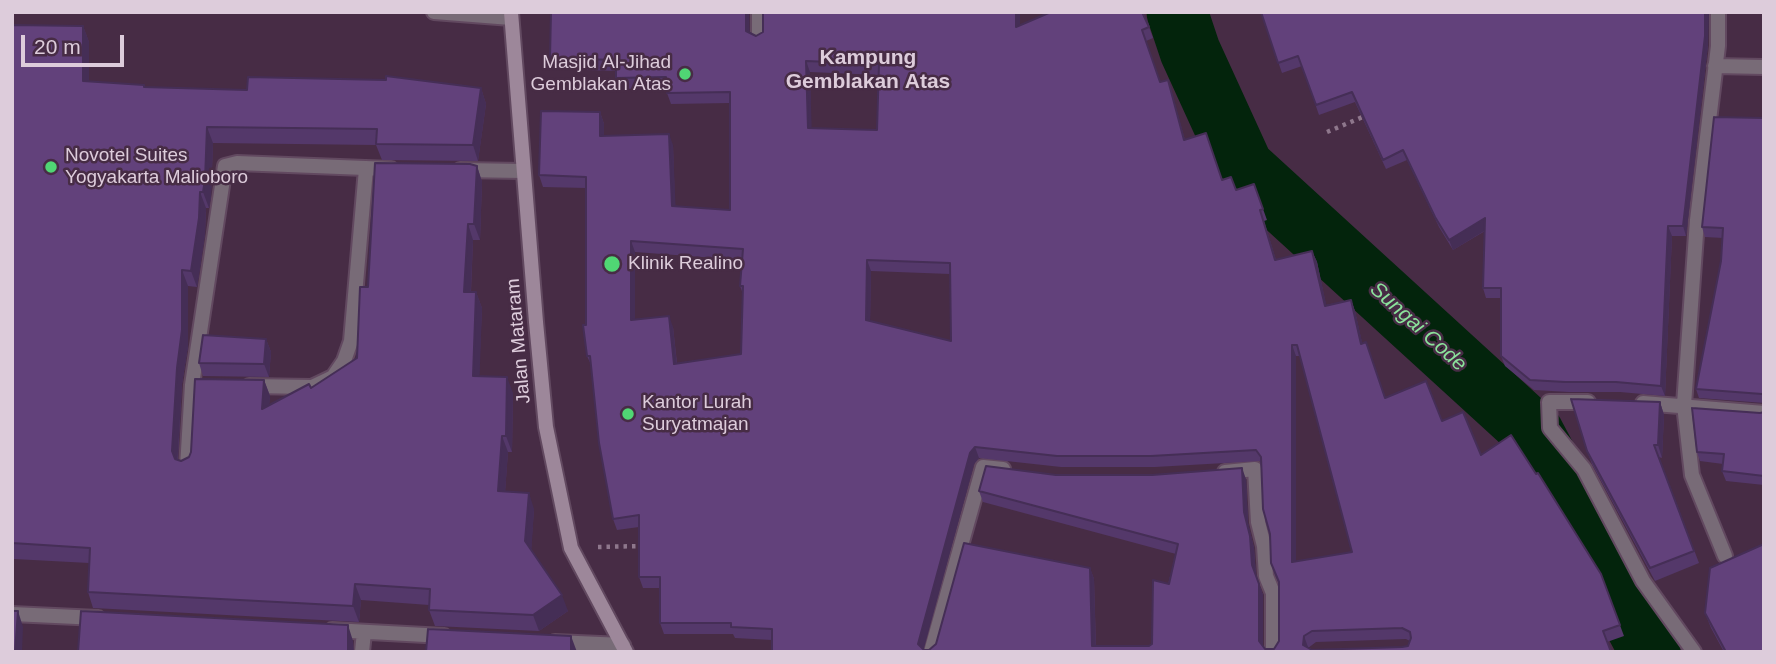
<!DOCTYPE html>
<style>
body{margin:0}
#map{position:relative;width:1776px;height:664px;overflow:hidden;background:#472c45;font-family:Helvetica,sans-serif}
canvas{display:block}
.frame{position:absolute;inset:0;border:14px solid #ddccdb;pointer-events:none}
.scale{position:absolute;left:21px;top:35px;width:103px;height:32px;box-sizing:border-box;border:4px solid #ddccdb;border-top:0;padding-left:9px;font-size:21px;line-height:24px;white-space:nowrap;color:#ddccdb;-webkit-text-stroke:5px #472c45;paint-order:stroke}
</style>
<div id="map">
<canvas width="1776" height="664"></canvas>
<div class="frame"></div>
<div class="scale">20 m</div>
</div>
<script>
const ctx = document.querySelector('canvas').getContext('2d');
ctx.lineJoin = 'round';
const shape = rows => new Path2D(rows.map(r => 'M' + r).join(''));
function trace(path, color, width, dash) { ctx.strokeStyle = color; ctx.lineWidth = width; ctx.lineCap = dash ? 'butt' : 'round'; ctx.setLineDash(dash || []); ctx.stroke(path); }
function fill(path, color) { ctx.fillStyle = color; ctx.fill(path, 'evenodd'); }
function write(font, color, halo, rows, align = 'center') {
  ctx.font = font + ' Helvetica,sans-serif'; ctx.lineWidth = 5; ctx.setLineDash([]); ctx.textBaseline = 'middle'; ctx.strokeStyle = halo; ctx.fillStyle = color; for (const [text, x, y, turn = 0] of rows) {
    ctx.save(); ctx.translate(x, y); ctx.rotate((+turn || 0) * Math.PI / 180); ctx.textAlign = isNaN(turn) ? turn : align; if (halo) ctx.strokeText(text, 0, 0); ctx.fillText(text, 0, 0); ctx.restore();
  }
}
trace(shape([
 [1177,12,1190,51,1243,167,1533,432,1650,652]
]), '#03240c', 61);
const service = shape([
 [460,170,523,171],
 [249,386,312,387,333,377,344,361,351,341,366,169],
 [187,467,192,385,225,166,237,163,391,169]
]);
const minor = shape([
 [759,12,759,38],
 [1718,12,1718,46,1697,220,1684,405,1692,475,1725,556],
 [1715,66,1764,67],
 [1588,402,1549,402,1550,428,1584,469,1643,581,1694,652],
 [1643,403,1764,413],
 [1225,472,1255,469,1258,522,1264,546,1266,576,1273,593,1273,652],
 [12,614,98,618],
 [332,630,444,636],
 [555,642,623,645],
 [362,652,364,632],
 [931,652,983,467,1003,469]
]);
const tertiary = shape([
 [434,12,511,18]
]);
const secondary = shape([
 [511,12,536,322,546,427,571,548,626,652]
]);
trace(service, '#624960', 18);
trace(minor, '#624960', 18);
trace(tertiary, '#624960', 18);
trace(secondary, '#624960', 18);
trace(shape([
 [1327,132,1365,116],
 [598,547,642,546]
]), '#8e778c', 4.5, [3.5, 5]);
trace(service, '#786b77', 14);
trace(minor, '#786b77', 14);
trace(tertiary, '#786b77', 14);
trace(secondary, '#9d879a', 14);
fill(shape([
 [1020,12,1020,26,1149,27,1153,38,1146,41,1160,82,1168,80,1185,140,1222,180,1236,190,1254,184,1267,220,1264,221,1276,260,1312,251,1317,262,1326,305,1351,300,1355,311,1362,343,1385,398,1442,421,1481,455,1601,574,1624,636,1607,642,1611,652,772,652,772,640,735,638,733,634,664,634,660,623,660,588,643,588,639,577,639,527,617,530,613,519,592,367,587,356,586,325,586,188,543,187,539,175,600,112,604,124,604,136,673,145,675,206,730,210,730,103,671,104,667,93,667,88,620,89,616,78,616,71,554,69,550,58,750,33,756,36],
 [810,72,878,75,877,130,811,128],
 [635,252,742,260,740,286,743,294,741,354,677,363,673,327,635,320],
 [871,271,950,274,951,341,870,321],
 [1296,356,1300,356,1352,552,1296,561],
 [979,458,1061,467,1155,467,1260,461,1270,534,1279,582,1279,641,1274,649,1265,649,1263,647,1263,595,1256,576,1254,548,1248,523,1246,479,1056,475,979,491,983,502,1176,554,1152,644,1149,646,1096,646,1094,579,1090,568,929,650,923,650,974,464],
 [1406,639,1410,641,1408,646,1402,647,1312,650,1308,648,1316,642],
 [1261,12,1708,45,1686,236,1672,236,1665,396,1620,392,1569,392,1534,390,1505,366,1501,356,1501,298,1486,298,1483,288,1485,231,1453,250,1439,227,1407,160,1386,169,1355,102,1319,115,1302,66,1282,73],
 [12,25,83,26,89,42,89,81,144,85,144,87,247,90,481,88,486,104,478,161,382,160,376,145,213,143,211,196,209,208,206,208,205,234,197,287,188,286,188,346,182,384,178,459,181,461,189,457,264,380,270,396,269,405,311,388,357,358,368,287,477,166,482,182,480,240,473,240,471,292,476,292,482,308,479,376,513,393,512,452,508,452,505,492,534,509,531,550,568,611,539,631,435,626,429,610,429,605,361,600,359,622,93,608,88,592,89,563,14,559,12,581],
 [1764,118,1764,403,1699,398,1696,389,1721,261,1723,238,1705,237,1702,227],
 [266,339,271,352,269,377,203,376,199,363],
 [1660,402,1664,415,1662,458,1659,457,1699,563,1655,581,1592,464,1587,451],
 [1764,412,1764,485,1726,481,1722,471,1723,464,1700,461,1697,452,1760,413],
 [1705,613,1764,652,1724,652,1711,628]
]), '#54386a');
fill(shape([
 [746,12,749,12,750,42,746,31],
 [1016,12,1020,12,1020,39,1016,27],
 [1705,12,1709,12,1708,45,1686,236,1683,226],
 [83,26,89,42,89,97,83,81],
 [806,61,810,72,812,139,808,128],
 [1168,80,1172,92,1188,152,1184,140],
 [481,88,486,104,478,161,473,145],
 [600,112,604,124,604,147,600,136],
 [207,127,213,143,211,196,209,208,203,192],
 [669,134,673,145,676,217,672,206],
 [477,166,482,182,480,240,474,224],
 [200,192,206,208,205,234,197,287,191,271],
 [1485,218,1489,228,1453,250,1449,240],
 [468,224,473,240,470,308,464,292],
 [1668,226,1672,236,1665,396,1661,386],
 [631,241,635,252,635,332,631,320],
 [1312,251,1317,262,1329,317,1325,306],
 [867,260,871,271,870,331,866,320],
 [182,270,188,286,188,346,182,384,177,467,172,451],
 [476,292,482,308,479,392,473,376],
 [1351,300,1355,311,1365,355,1361,344],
 [669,316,673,327,678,375,674,364],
 [266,339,271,352,269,377,264,364],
 [1292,345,1296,356,1296,573,1292,562],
 [507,377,513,393,512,452,506,436],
 [264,380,270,396,268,425,262,409],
 [1660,402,1664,415,1662,458,1658,445],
 [502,436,508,452,504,507,498,491],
 [975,447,979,458,974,464,923,652,918,644,970,453],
 [1242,468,1246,479,1248,523,1254,548,1256,577,1252,565,1244,512],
 [529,493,534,509,531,557,525,541],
 [12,555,14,559,12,581],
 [1090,568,1094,579,1096,652,1092,646],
 [355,584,361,600,359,622,353,606],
 [1259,584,1263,595,1263,652,1259,641],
 [562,595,568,611,539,631,533,615],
 [18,611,23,627,22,652,15,652],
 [348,625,353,641,354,652,348,652],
 [571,636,577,652,571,652],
 [1304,636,1308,647,1308,652,1303,645]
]), '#452e56');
const building = shape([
 [551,12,746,12,746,31,756,36,763,32,763,12,1016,12,1016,27,1051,12,1142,12,1149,27,1142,30,1160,82,1168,80,1184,140,1206,133,1222,180,1231,177,1236,190,1254,184,1263,209,1260,210,1275,260,1312,251,1325,306,1351,300,1361,344,1366,342,1385,398,1426,381,1442,421,1463,412,1481,455,1511,435,1536,474,1538,473,1601,574,1620,625,1603,631,1611,652,772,652,772,629,731,627,731,623,660,623,660,577,639,577,639,515,613,519,599,443,590,356,587,356,583,325,586,325,586,177,539,175,541,111,600,112,600,136,669,134,672,206,730,210,730,92,667,93,666,77,616,78,616,60,550,58,551,12],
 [806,61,879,64,877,130,808,128,806,61],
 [631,241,743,249,740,286,743,286,741,354,674,364,669,316,631,320,631,241],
 [867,260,950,263,951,341,866,320,867,260],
 [1292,345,1297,345,1352,552,1292,562,1292,345],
 [975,447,1057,456,1151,456,1256,450,1261,457,1263,509,1270,534,1271,563,1279,582,1279,641,1274,649,1265,649,1259,641,1259,584,1252,565,1250,536,1244,512,1242,468,1152,475,1056,475,986,466,979,491,1178,544,1169,584,1153,580,1152,644,1149,646,1092,646,1090,568,964,543,936,644,929,650,924,650,918,644,970,453,975,447],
 [1402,628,1410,632,1411,638,1408,646,1402,647,1312,650,1303,645,1304,636,1312,631,1402,628],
 [1261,12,1705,12,1705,36,1683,226,1668,226,1661,386,1616,382,1565,382,1530,380,1501,356,1501,288,1483,288,1485,218,1449,240,1435,217,1403,150,1383,160,1352,92,1316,105,1298,56,1278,63,1261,12],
 [12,25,83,26,83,81,144,85,144,87,247,90,248,77,386,80,386,76,481,88,473,145,376,144,377,129,207,127,205,180,203,192,200,192,199,218,191,271,182,270,182,330,177,368,172,451,175,459,181,461,189,457,191,452,195,379,264,380,262,409,309,384,311,388,357,358,360,287,368,287,375,163,470,164,477,166,474,224,468,224,464,292,476,292,473,376,507,377,506,436,502,436,498,491,529,493,525,541,562,595,533,615,429,610,430,589,355,584,353,606,88,592,90,548,12,543,12,25],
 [1714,117,1764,118,1764,395,1762,394,1696,389,1721,261,1723,228,1702,227,1714,117],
 [203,335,266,339,264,364,199,363,203,335],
 [1571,399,1660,402,1658,445,1654,445,1694,551,1650,568,1587,451,1571,399],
 [1692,408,1760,413,1764,412,1764,476,1722,471,1724,454,1697,452,1692,408],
 [1764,544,1764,652,1726,652,1705,613,1710,568,1764,544],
 [12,611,18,611,15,652,12,652,12,611],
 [81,611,348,625,348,652,78,652,81,611],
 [428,629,571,636,571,652,426,652,428,629]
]);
fill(building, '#62417b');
trace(building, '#452e56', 2);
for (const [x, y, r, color] of [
 [685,74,7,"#50d674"],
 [51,167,7,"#50d674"],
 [612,264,9,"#50d674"],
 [628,414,7,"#50d674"]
]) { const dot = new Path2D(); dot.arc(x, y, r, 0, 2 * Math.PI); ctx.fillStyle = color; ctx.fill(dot); trace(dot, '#472c45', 2.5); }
write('19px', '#ddccdb', '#472c45', [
 ["Masjid Al-Jihad",671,63,"right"],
 ["Gemblakan Atas",671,85,"right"],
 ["Novotel Suites",65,156],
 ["Yogyakarta Malioboro",65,178],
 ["Klinik Realino",628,264],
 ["Kantor Lurah",642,403],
 ["Suryatmajan",642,425]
], 'left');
write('19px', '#ddccdb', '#472c45', [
 ["Jalan Mataram",519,341,-95]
]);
write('bold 21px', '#ddccdb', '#472c45', [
 ["Kampung",868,58],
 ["Gemblakan Atas",868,82]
]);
write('italic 21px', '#8be29b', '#472c45', [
 ["Sungai Code",1418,327,42]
]);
</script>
